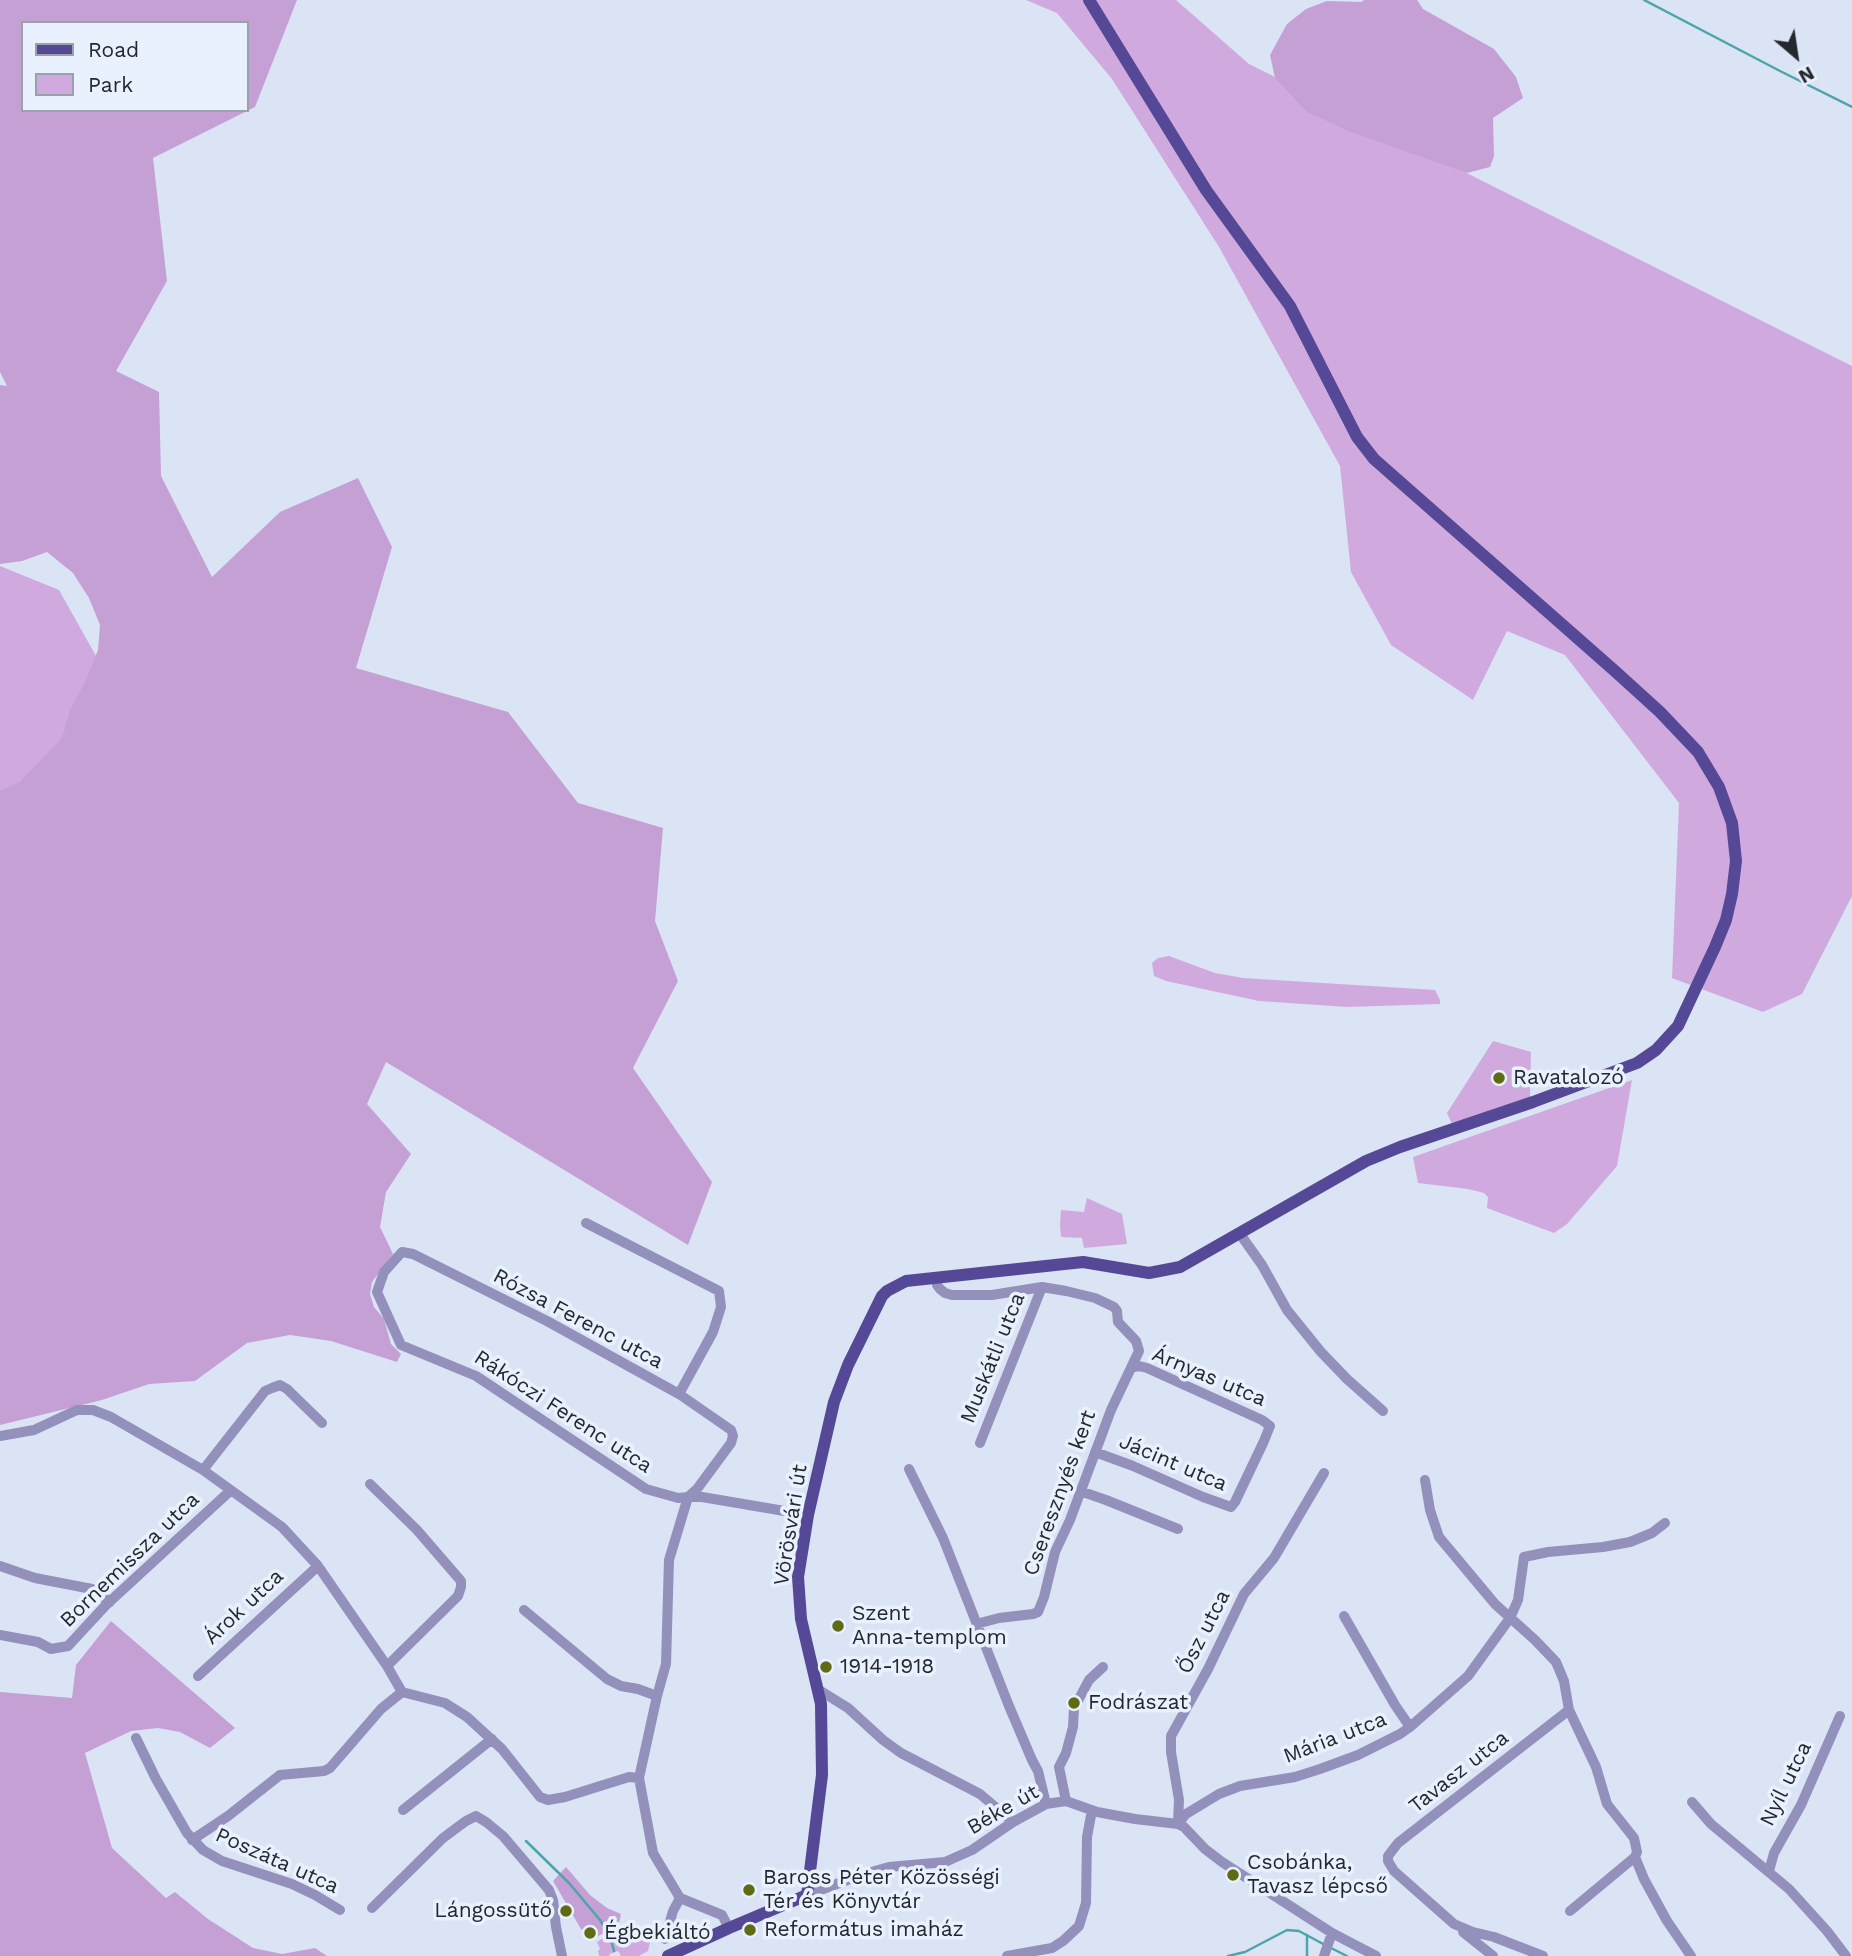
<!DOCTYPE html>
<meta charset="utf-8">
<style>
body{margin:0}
#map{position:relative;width:1852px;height:1956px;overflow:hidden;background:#dae4f4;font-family:"Work Sans",sans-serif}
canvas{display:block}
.legend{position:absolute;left:21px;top:21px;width:228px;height:91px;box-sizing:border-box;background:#e9f1fe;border:2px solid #9aa1ab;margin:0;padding:9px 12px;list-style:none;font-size:21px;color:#24282e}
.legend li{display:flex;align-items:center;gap:14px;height:35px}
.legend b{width:35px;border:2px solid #9aa1ab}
.north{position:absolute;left:1761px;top:21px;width:70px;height:70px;-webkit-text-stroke:5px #e9f1fe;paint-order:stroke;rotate:151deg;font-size:19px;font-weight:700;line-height:28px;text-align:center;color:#24282e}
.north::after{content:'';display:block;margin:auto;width:24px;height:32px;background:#24282e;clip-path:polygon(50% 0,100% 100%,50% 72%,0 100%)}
</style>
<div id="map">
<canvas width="1852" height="1956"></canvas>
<ul class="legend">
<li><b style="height:9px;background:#554896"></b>Road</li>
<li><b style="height:19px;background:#d0aade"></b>Park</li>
</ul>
<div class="north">N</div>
</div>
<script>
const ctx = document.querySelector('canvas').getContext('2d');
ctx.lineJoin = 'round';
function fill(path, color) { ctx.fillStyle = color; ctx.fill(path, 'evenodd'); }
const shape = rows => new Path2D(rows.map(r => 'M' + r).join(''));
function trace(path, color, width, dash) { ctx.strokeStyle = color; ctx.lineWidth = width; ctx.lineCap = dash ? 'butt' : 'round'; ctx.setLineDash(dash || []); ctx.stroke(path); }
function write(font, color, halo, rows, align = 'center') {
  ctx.font = font + ' "Work Sans",sans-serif'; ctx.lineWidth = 7; ctx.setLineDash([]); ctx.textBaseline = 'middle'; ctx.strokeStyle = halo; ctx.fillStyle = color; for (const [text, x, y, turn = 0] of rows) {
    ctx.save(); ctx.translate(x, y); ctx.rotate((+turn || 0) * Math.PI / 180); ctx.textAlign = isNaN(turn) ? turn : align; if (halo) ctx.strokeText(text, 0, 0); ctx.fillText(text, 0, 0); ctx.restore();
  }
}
fill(shape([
 [1026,0,1176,0,1249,64,1852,366,1852,896,1802,994,1763,1012,1672,978,1679,803,1565,655,1507,631,1473,700,1391,645,1351,572,1340,466,1219,247,1112,79,1057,13],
 [0,566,59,590,105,672,139,681,0,834],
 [1169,956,1215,973,1243,978,1435,990,1440,1000,1440,1004,1348,1007,1259,1001,1166,981,1154,976,1152,963,1158,958],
 [1493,1041,1531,1052,1530,1097,1452,1124,1447,1113],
 [1632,1080,1617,1166,1567,1224,1554,1233,1487,1208,1488,1197,1484,1193,1468,1189,1418,1183,1413,1157],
 [1087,1198,1122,1214,1127,1244,1084,1248,1082,1238,1061,1237,1060,1225,1061,1210,1084,1212],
 [614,1931,650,1942,648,1951,639,1956,621,1956,618,1951,610,1954,609,1956,599,1956,598,1951,600,1949,597,1942]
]), '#d0aade');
fill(shape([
 [0,0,297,0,255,107,153,158,167,281,116,371,159,392,161,476,212,577,280,512,358,478,392,547,356,668,508,712,578,803,663,828,655,921,678,981,633,1068,712,1182,688,1245,386,1062,367,1104,411,1154,386,1192,380,1227,393,1254,372,1282,370,1294,374,1307,384,1319,391,1344,401,1354,397,1362,331,1341,290,1335,247,1343,195,1381,149,1384,102,1400,0,1425,0,791,20,782,62,738,70,710,86,680,98,650,100,625,89,598,73,573,47,552,22,561,0,564,0,385,7,386,0,372],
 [23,23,247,23,247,110,23,110],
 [1364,0,1417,0,1423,9,1494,49,1516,77,1523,98,1493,118,1494,156,1490,167,1467,173,1351,132,1307,112,1275,78,1270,55,1287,24,1306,9,1327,1,1361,2],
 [111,1621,235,1728,210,1748,180,1732,158,1728,131,1731,85,1753,112,1848,166,1898,175,1892,208,1919,253,1948,282,1954,315,1948,327,1956,0,1956,0,1692,72,1698,76,1665],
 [566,1867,590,1895,607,1908,621,1914,618,1928,612,1928,595,1938,581,1929,553,1881]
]), '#c5a0d4');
trace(shape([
 [1644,0,1780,71,1852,107],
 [526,1841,569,1883,600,1920,610,1936,614,1951],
 [1307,1935,1307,1956],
 [1331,1948,1347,1956],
 [1228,1956,1245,1952,1287,1930,1299,1931,1325,1945]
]), '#4da4ab', 2.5);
trace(shape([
 [586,1223,719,1291,721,1307,713,1332,679,1394],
 [1240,1234,1262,1265,1287,1310,1321,1352,1347,1379,1383,1411],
 [936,1277,937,1285,940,1289,945,1293,952,1295,992,1295,1042,1287,1066,1291,1095,1298,1114,1307,1117,1311,1118,1322,1136,1341,1139,1351,1111,1410,1070,1520,1055,1552,1044,1597,1038,1612,1033,1614,999,1618,976,1624],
 [0,1436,34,1430,77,1410,93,1410,111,1417,203,1470,282,1527,318,1566,387,1666,402,1692,445,1703,467,1717,502,1749,540,1797,548,1800,565,1797,629,1777,639,1778],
 [980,1443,1042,1287],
 [1095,1452,1133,1466,1203,1497,1231,1507,1235,1502,1264,1441,1270,1426,1262,1420,1147,1368,1139,1366,1131,1368],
 [909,1469,943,1538,1009,1706,1032,1760,1038,1771,1046,1804],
 [203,1470,265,1391,272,1388,280,1385,287,1389,322,1423],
 [1425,1480,1430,1510,1439,1537,1495,1604,1535,1640,1556,1662,1564,1681,1569,1710,1596,1767,1607,1804,1634,1838,1637,1852,1635,1857,1644,1879,1667,1921,1691,1956],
 [370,1484,417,1530,461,1581,461,1587,458,1596,387,1666],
 [1080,1491,1106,1500,1178,1529],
 [0,1566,35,1578,92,1589,110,1602],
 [524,1610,607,1679,621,1686,638,1689,657,1696],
 [1344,1616,1395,1705,1410,1727],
 [0,1635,38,1642,51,1649,68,1646,106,1605,230,1491],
 [198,1676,318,1566],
 [819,1690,848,1708,883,1740,901,1753,980,1794,1013,1822],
 [136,1738,156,1779,187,1833,203,1850,222,1861,292,1884,315,1895,340,1910],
 [1059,1767,1066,1753,1073,1727,1074,1708,1089,1680,1103,1667],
 [1059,1767,1066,1801],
 [1692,1802,1711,1824,1789,1889,1827,1931,1846,1956],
 [403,1810,492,1739],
 [1178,1822,1179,1800,1171,1752,1171,1736,1208,1669,1244,1594,1274,1558,1324,1473],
 [1178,1824,1186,1814,1219,1794,1240,1786,1295,1777,1320,1769,1358,1755,1400,1734,1410,1727,1468,1676,1510,1618,1518,1600,1524,1557,1548,1552,1603,1547,1630,1542,1652,1533,1665,1523],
 [192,1840,228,1816,280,1775,324,1771,330,1768,381,1709,402,1692],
 [1769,1871,1774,1853,1801,1805,1840,1716],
 [807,1895,861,1875,889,1867,945,1862,972,1850,1013,1822,1046,1804,1066,1801,1097,1812,1135,1819,1178,1824,1184,1827,1205,1849,1222,1862,1332,1933,1376,1956],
 [372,1908,443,1838,466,1821,476,1816,486,1822,503,1836,549,1890,553,1900,556,1927,562,1956],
 [1570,1911,1635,1857],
 [729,1928,722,1915,680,1898,653,1853,639,1778,657,1696,666,1664,669,1560,688,1497,697,1489,731,1443,733,1436,731,1430,679,1394,547,1321,413,1254,402,1252,384,1272,377,1292,401,1345,476,1376,646,1489,678,1498,688,1497,702,1497,808,1515],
 [1463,1932,1493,1956],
 [665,1939,673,1911,680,1898],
 [1007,1956,1052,1948,1063,1941,1079,1926,1086,1903,1087,1837,1092,1810],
 [1324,1956,1332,1933],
 [1543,1956,1494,1937,1473,1932,1454,1924,1394,1871,1388,1861,1388,1856,1398,1843,1569,1710]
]), '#9390bc', 10);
trace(shape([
 [668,1956,729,1928,807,1895,822,1775,821,1704,801,1619,798,1577,808,1515,834,1402,848,1365,882,1296,887,1291,906,1281,1083,1262,1149,1273,1180,1267,1366,1161,1400,1147,1533,1102,1637,1063,1656,1050,1678,1026,1715,947,1726,920,1732,894,1736,861,1732,823,1719,787,1698,752,1660,712,1616,672,1374,459,1357,437,1290,306,1206,190,1089,0]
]), '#554896', 12);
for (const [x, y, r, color] of [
 [1499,1078,7,"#5f6b14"],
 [838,1626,7,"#5f6b14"],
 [826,1667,7,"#5f6b14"],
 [1074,1703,7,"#5f6b14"],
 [1233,1875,7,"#5f6b14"],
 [749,1890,7,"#5f6b14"],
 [566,1911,7,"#5f6b14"],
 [750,1930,7,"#5f6b14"],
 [590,1933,7,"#5f6b14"]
]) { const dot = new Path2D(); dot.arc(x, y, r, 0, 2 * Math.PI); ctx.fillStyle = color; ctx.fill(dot); trace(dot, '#e9f1fe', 2.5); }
write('21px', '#24282e', '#e9f1fe', [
 ["Ravatalozó",1513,1078],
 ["Szent",852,1614],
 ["Anna-templom",852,1638],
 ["1914-1918",840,1667],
 ["Fodrászat",1088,1703],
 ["Csobánka,",1247,1863],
 ["Tavasz lépcső",1247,1887],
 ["Baross Péter Közösségi",763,1878],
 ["Tér és Könyvtár",763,1902],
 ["Lángossütő",552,1911,"right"],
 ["Református imaház",764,1930],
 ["Égbekiáltó",604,1933]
], 'left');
write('21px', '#24282e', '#e9f1fe', [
 ["Rózsa Ferenc utca",578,1319,28],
 ["Muskátli utca",993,1358,-68],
 ["Árnyas utca",1209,1377,23],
 ["Rákóczi Ferenc utca",563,1412,33],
 ["Jácint utca",1173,1463,23],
 ["Cseresznyés kert",1060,1493,-70],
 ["Vörösvári út",791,1525,-81],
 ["Bornemissza utca",130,1560,-44],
 ["Árok utca",244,1607,-43],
 ["Ősz utca",1204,1632,-63],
 ["Mária utca",1335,1738,-21],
 ["Tavasz utca",1459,1772,-38],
 ["Nyíl utca",1786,1784,-64],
 ["Béke út",1003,1810,-30],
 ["Poszáta utca",277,1861,24]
]);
</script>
